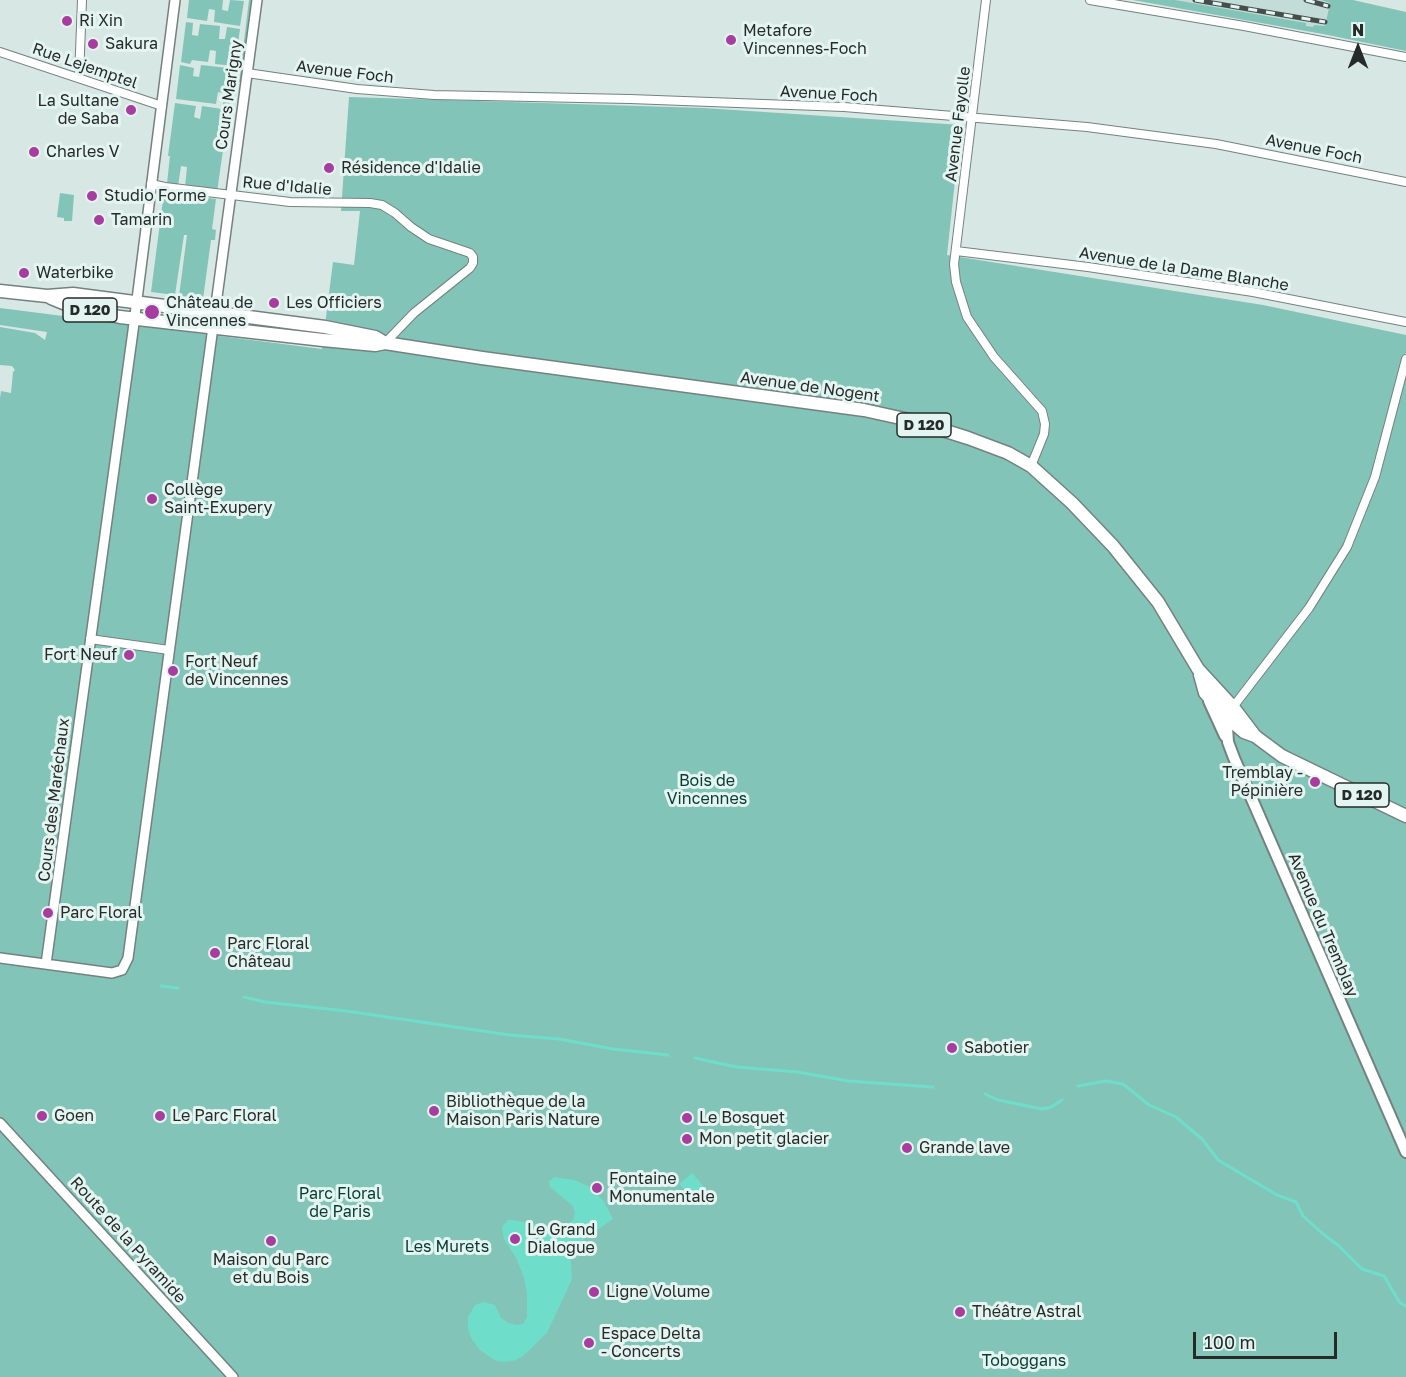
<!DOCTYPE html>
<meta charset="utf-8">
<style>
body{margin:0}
#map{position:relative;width:1406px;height:1377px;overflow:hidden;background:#d7e7e3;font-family:"Golos Text",sans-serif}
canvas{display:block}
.north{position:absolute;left:1328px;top:18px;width:60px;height:60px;-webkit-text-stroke:4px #e4f4f0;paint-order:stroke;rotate:0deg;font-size:16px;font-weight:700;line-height:24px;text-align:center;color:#252b29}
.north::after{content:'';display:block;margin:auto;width:21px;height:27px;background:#252b29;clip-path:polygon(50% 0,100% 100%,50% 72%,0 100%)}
.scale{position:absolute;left:1193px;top:1332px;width:144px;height:27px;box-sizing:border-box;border:3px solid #252b29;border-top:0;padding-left:8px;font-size:18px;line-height:21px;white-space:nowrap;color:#252b29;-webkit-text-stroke:4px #e4f4f0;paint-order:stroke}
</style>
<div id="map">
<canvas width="1406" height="1377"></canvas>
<div class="north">N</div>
<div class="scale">100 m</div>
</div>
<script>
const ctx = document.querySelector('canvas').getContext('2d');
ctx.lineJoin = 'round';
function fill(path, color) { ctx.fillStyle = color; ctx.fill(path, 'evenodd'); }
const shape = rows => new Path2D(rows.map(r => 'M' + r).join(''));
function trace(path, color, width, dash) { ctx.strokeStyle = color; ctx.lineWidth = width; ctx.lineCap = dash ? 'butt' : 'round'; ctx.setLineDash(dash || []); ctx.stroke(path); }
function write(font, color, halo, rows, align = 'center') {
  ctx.font = font + ' "Golos Text",sans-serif'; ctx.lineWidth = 6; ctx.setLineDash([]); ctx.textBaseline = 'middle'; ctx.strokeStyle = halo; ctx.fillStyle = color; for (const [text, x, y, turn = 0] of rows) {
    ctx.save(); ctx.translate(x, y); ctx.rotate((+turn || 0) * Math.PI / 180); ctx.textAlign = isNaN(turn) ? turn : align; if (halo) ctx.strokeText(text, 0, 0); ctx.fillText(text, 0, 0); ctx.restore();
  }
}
fill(shape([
 [1133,0,1331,0,1323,34]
]), '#c4dcd7');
fill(shape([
 [189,0,223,0,222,10,228,11,230,0,244,1,240,26,214,22,215,10,209,9,207,21,187,18],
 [249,0,252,0,241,82,239,82],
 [1133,0,1175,0,1306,23,1306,26,1313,27,1314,25,1325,26,1330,3,1321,0,1353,0,1406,12,1406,51,1323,34],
 [186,22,193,23,192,35,198,36,200,24,220,26,219,39,225,39,227,27,240,29,235,66,215,64,216,51,210,50,208,62,192,60,190,64,181,62],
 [180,65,194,68,193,76,199,77,201,65,228,68,226,81,233,82,230,106,223,105,224,93,218,92,216,104,176,99],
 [349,97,704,108,961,125,947,255,1263,305,1406,335,1406,1377,0,1377,0,398,1,391,11,393,13,372,15,370,12,366,0,365,0,327,35,333,45,340,47,332,0,325,0,308,322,349,333,262,354,265,360,211,341,211],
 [175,103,196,106,194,117,200,119,202,106,222,109,221,121,227,122,217,192,185,187,187,167,181,166,178,186,167,183,170,156,168,156],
 [164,192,216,199,212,229,216,230,215,240,211,240,203,299,179,296,187,235,184,235,175,295,151,292],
 [60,193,74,195,72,221,64,221,64,218,57,217]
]), '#83c4b8');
fill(shape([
 [692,1173,704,1187,691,1198,679,1184],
 [554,1177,574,1180,588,1186,603,1200,613,1219,570,1249,572,1279,547,1333,523,1356,516,1360,506,1362,496,1361,480,1350,471,1338,468,1328,468,1317,475,1305,483,1302,495,1305,501,1318,508,1323,517,1325,523,1324,527,1317,527,1295,524,1277,516,1258,504,1239,502,1227,508,1220,513,1220,555,1228,568,1224,573,1220,575,1213,573,1206,550,1187,549,1182]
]), '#6edecb');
trace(shape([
 [161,986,178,988],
 [244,997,265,1002,346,1011,510,1035,559,1039,613,1049,668,1055],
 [695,1058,737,1067,798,1072,848,1081,933,1087],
 [1078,1086,1106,1081,1123,1084,1149,1105,1176,1117,1203,1140,1218,1160,1277,1195,1296,1202,1303,1216,1323,1234,1339,1246,1362,1269,1384,1276,1400,1303,1406,1306],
 [985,1094,998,1100,1042,1109,1051,1107,1062,1100]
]), '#6edecb', 3);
const minor = shape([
 [986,0,954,264,956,282,967,317,994,357,1042,411,1045,424,1044,434,1031,466],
 [1090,0,1244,26,1406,57],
 [0,52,162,106],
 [247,73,357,89,434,95,630,99,844,107,1087,127,1216,144,1406,182],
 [79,78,82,0],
 [151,184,165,187,290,202,370,203,382,205,395,213,411,227,429,239,470,253,473,257,473,263,470,268,414,313,385,343],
 [956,251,1088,267,1253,292,1406,322],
 [90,639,169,650],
 [1233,707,1309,608,1347,547,1375,477,1406,359]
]);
const tertiary = shape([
 [0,958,112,973,122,970,128,958,257,0],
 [46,964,133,331,175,0],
 [0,1123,233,1377]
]);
const secondary = shape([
 [1209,701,1225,736],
 [1231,713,1227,727,1228,742,1234,758,1406,1152]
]);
const primary = shape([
 [0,291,47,296,73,294,325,327,375,337,385,343,482,358,864,410,914,421,968,438,1008,453,1031,466,1072,503,1113,546,1158,602,1198,669,1233,707,1255,736],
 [51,298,73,307,120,317,323,340,375,345,385,343],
 [1200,675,1205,693,1229,719,1244,732,1255,736,1282,756,1406,816]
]);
trace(minor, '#74827f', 10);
trace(tertiary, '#74827f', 12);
trace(secondary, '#74827f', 14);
trace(primary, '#74827f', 15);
trace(minor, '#fff', 8);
trace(tertiary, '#fff', 9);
trace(secondary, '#fff', 10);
trace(primary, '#fff', 12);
const rail = shape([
 [1195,0,1325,22],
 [1306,0,1328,6]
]);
trace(rail, '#464e4c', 5);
trace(rail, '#e4f4f0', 3, [9]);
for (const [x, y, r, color] of [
 [67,21,6,"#a73e9f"],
 [731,40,6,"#a73e9f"],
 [93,44,6,"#a73e9f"],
 [131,110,6,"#a73e9f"],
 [34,152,6,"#a73e9f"],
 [329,168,6,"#a73e9f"],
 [92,196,6,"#a73e9f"],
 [99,220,6,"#a73e9f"],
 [24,273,6,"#a73e9f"],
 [274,303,6,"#a73e9f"],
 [152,312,8,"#a73e9f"],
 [152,499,6,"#a73e9f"],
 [129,655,6,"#a73e9f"],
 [173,671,6,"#a73e9f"],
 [1315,782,6,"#a73e9f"],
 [48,913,6,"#a73e9f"],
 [215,953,6,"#a73e9f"],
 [952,1048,6,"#a73e9f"],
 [434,1111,6,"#a73e9f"],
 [42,1116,6,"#a73e9f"],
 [160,1116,6,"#a73e9f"],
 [687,1118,6,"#a73e9f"],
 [687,1139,6,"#a73e9f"],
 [907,1148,6,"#a73e9f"],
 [597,1188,6,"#a73e9f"],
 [515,1239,6,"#a73e9f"],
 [271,1241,6,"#a73e9f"],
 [594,1292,6,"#a73e9f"],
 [960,1312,6,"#a73e9f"],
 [589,1343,6,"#a73e9f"]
]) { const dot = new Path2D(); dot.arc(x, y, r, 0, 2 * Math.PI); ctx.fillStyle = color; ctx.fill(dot); trace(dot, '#e4f4f0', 2); }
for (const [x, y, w] of [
 [90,310,54],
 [924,425,54],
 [1362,795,54]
]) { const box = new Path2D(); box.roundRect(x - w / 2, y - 12, w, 24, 4.5); ctx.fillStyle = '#e4f4f0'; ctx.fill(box); trace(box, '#252b29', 1.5); }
write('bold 15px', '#252b29', null, [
 ["D 120",90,310],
 ["D 120",924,425],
 ["D 120",1362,795]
]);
write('16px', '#252b29', '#e4f4f0', [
 ["Ri Xin",79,21],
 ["Metafore",743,31],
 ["Vincennes-Foch",743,49],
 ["Sakura",105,44],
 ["La Sultane",119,101,"right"],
 ["de Saba",119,119,"right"],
 ["Charles V",46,152],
 ["Résidence d'Idalie",341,168],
 ["Studio Forme",104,196],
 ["Tamarin",111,220],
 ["Waterbike",36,273],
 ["Château de",166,303],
 ["Vincennes",166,321],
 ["Les Officiers",286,303],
 ["Collège",164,490],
 ["Saint-Exupery",164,508],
 ["Fort Neuf",117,655,"right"],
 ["Fort Neuf",185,662],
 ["de Vincennes",185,680],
 ["Tremblay -",1303,773,"right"],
 ["Pépinière",1303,791,"right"],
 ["Parc Floral",60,913],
 ["Parc Floral",227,944],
 ["Château",227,962],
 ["Sabotier",964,1048],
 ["Bibliothèque de la",446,1102],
 ["Maison Paris Nature",446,1120],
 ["Goen",54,1116],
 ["Le Parc Floral",172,1116],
 ["Le Bosquet",699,1118],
 ["Mon petit glacier",699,1139],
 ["Grande lave",919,1148],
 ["Fontaine",609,1179],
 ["Monumentale",609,1197],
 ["Le Grand",527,1230],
 ["Dialogue",527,1248],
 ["Maison du Parc",271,1260,"center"],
 ["et du Bois",271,1278,"center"],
 ["Ligne Volume",606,1292],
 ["Théâtre Astral",972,1312],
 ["Espace Delta",601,1334],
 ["- Concerts",601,1352]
], 'left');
write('16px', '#252b29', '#e4f4f0', [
 ["Rue Lejemptel",85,66,19],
 ["Avenue Foch",345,72,7],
 ["Avenue Foch",829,94,3],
 ["Cours Marigny",229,95,-82],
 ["Avenue Fayolle",958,124,-83],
 ["Avenue Foch",1314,149,11],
 ["Rue d'Idalie",287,186,5],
 ["Avenue de la Dame Blanche",1184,269,9],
 ["Avenue de Nogent",810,387,8],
 ["Cours des Maréchaux",54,800,-83],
 ["Avenue du Tremblay",1323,925,67],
 ["Route de la Pyramide",128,1240,48]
]);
write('16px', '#053b34', '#e4f4f0', [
 ["Bois de",707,781],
 ["Vincennes",707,799],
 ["Parc Floral",340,1194],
 ["de Paris",340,1212],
 ["Les Murets",447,1247],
 ["Toboggans",1024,1361]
]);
</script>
